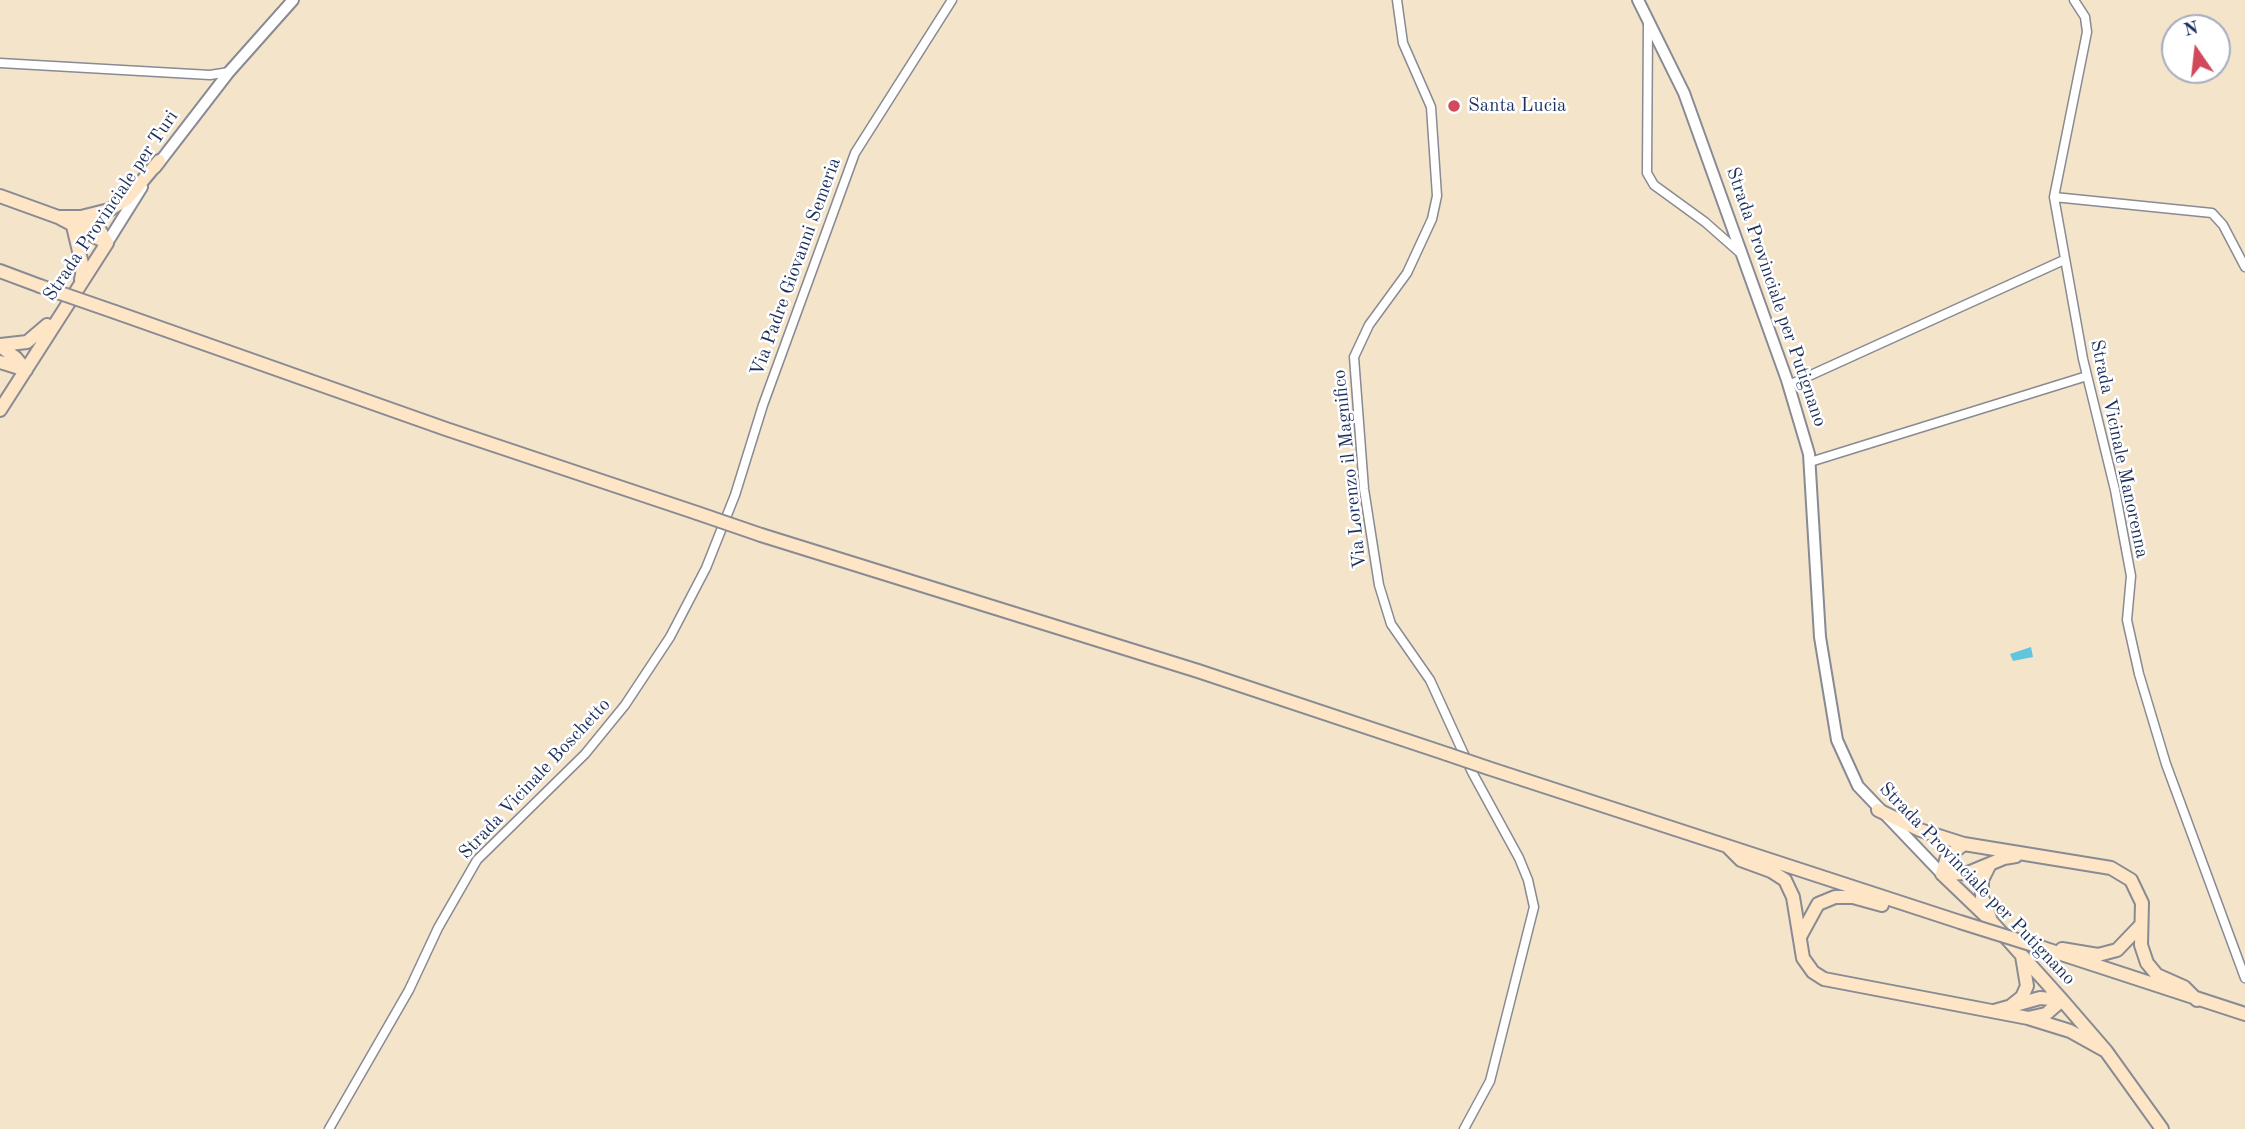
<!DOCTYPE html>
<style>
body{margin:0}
#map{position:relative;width:2245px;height:1129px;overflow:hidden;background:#f4e4ca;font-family:"Old Standard TT",serif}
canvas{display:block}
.north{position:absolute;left:2161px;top:14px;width:70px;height:70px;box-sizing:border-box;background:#fff;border:2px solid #a4acbf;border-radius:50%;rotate:346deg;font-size:19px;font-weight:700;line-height:28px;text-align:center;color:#1b2f5e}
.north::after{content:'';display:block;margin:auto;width:24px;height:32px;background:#d1495b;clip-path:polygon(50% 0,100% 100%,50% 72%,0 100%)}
</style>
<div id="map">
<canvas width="2245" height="1129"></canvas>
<div class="north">N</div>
</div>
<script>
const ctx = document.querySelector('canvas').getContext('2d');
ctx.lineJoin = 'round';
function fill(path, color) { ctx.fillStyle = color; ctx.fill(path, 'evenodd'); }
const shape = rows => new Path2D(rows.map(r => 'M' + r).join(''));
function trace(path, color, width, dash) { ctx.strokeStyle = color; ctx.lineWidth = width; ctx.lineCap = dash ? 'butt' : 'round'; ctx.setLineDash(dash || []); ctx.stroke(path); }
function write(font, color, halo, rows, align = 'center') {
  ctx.font = font + ' "Old Standard TT",serif'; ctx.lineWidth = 5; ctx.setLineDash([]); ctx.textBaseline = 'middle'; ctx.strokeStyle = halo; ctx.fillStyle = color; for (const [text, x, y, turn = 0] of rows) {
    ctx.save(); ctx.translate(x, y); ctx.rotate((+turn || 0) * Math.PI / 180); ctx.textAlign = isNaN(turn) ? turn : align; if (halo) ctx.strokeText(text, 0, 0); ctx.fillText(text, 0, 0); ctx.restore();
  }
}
fill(shape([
 [2031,647,2033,657,2013,661,2010,654]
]), '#61c5de');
const minor = shape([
 [1397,0,1403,43,1431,107,1437,196,1432,219,1407,273,1369,325,1354,357,1364,489,1379,585,1391,624,1430,680,1472,772,1519,858,1528,880,1534,907,1490,1081,1464,1129],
 [2074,0,2085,17,2087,32,2054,197,2083,359,2115,490,2131,576,2127,620,2139,674,2166,764,2245,978],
 [1648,22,1647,173,1654,185,1705,222,1739,252],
 [0,63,210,75,229,72],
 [2054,197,2212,213,2223,225,2245,267],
 [1789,385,2064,260],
 [1810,462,2087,376],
 [329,1129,409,990,438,928,477,860,585,754,625,705,670,637,706,568,735,495,763,405,855,153,952,0]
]);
const tertiary = shape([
 [1638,0,1684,93,1787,380,1809,454,1820,637,1837,740,1858,786,1942,874],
 [155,168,229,72,293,0],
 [107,243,142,187]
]);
const secondary = shape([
 [0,196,58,217,107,243],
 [58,217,81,217,109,210,127,199,159,161],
 [81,217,98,227,107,243],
 [73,226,83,268,81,280],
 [0,271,40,286],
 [115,312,446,429,697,513],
 [0,345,27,342,47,325],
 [0,346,16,358,26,370],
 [0,362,26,370],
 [0,410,107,243],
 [761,535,1198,671,1447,754],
 [1488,768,1960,922],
 [1878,810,1920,830,1964,844,2111,868,2131,880,2142,903,2141,945,2147,963,2157,975,2184,987,2197,1000],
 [1729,848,1741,860,1771,871,1785,880,1793,897,1803,958,1813,972,1824,979,2028,1018,2070,1031,2106,1051],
 [1942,874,1991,921,2062,1000,2106,1051,2162,1129],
 [1942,874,1968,873,2004,858,2016,856],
 [1942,874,1947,857,1964,844],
 [1990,918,1982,897,1982,880,1990,864],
 [1800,937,1818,904,1835,897,1853,897,1882,905],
 [2043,948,2245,1014],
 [2062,949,2098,955,2117,950,2140,926],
 [2012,1005,2022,997,2027,986,2022,956],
 [1994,1011,2040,998,2062,1000],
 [2028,1018,2046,1014,2062,1000]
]);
trace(minor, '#888a94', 11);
trace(tertiary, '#888a94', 14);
trace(secondary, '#888a94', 16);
trace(minor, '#fff', 8);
trace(tertiary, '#fff', 10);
trace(secondary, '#fde5c5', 12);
const secondaryBridge = shape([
 [40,286,115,312],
 [697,513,761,535],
 [1447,754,1488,768],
 [1960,922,2043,948]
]);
trace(secondaryBridge, '#888a94', 16, []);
trace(secondaryBridge, '#fde5c5', 12);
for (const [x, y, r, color] of [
 [1454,106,7,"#d1495b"]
]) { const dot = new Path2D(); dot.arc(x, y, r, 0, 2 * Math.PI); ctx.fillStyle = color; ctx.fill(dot); trace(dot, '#fff', 2.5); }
write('19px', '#1b2f5e', '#fff', [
 ["Santa Lucia",1468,106]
], 'left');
write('19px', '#1b2f5e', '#fff', [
 ["Strada Provinciale per Turi",111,206,-56],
 ["Via Padre Giovanni Semeria",796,267,-70],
 ["Strada Provinciale per Putignano",1776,297,71],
 ["Strada Vicinale Manorenna",2119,449,78],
 ["Via Lorenzo il Magnifico",1350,469,-96],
 ["Strada Vicinale Boschetto",535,779,-47],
 ["Strada Provinciale per Putignano",1977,884,46]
]);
</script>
